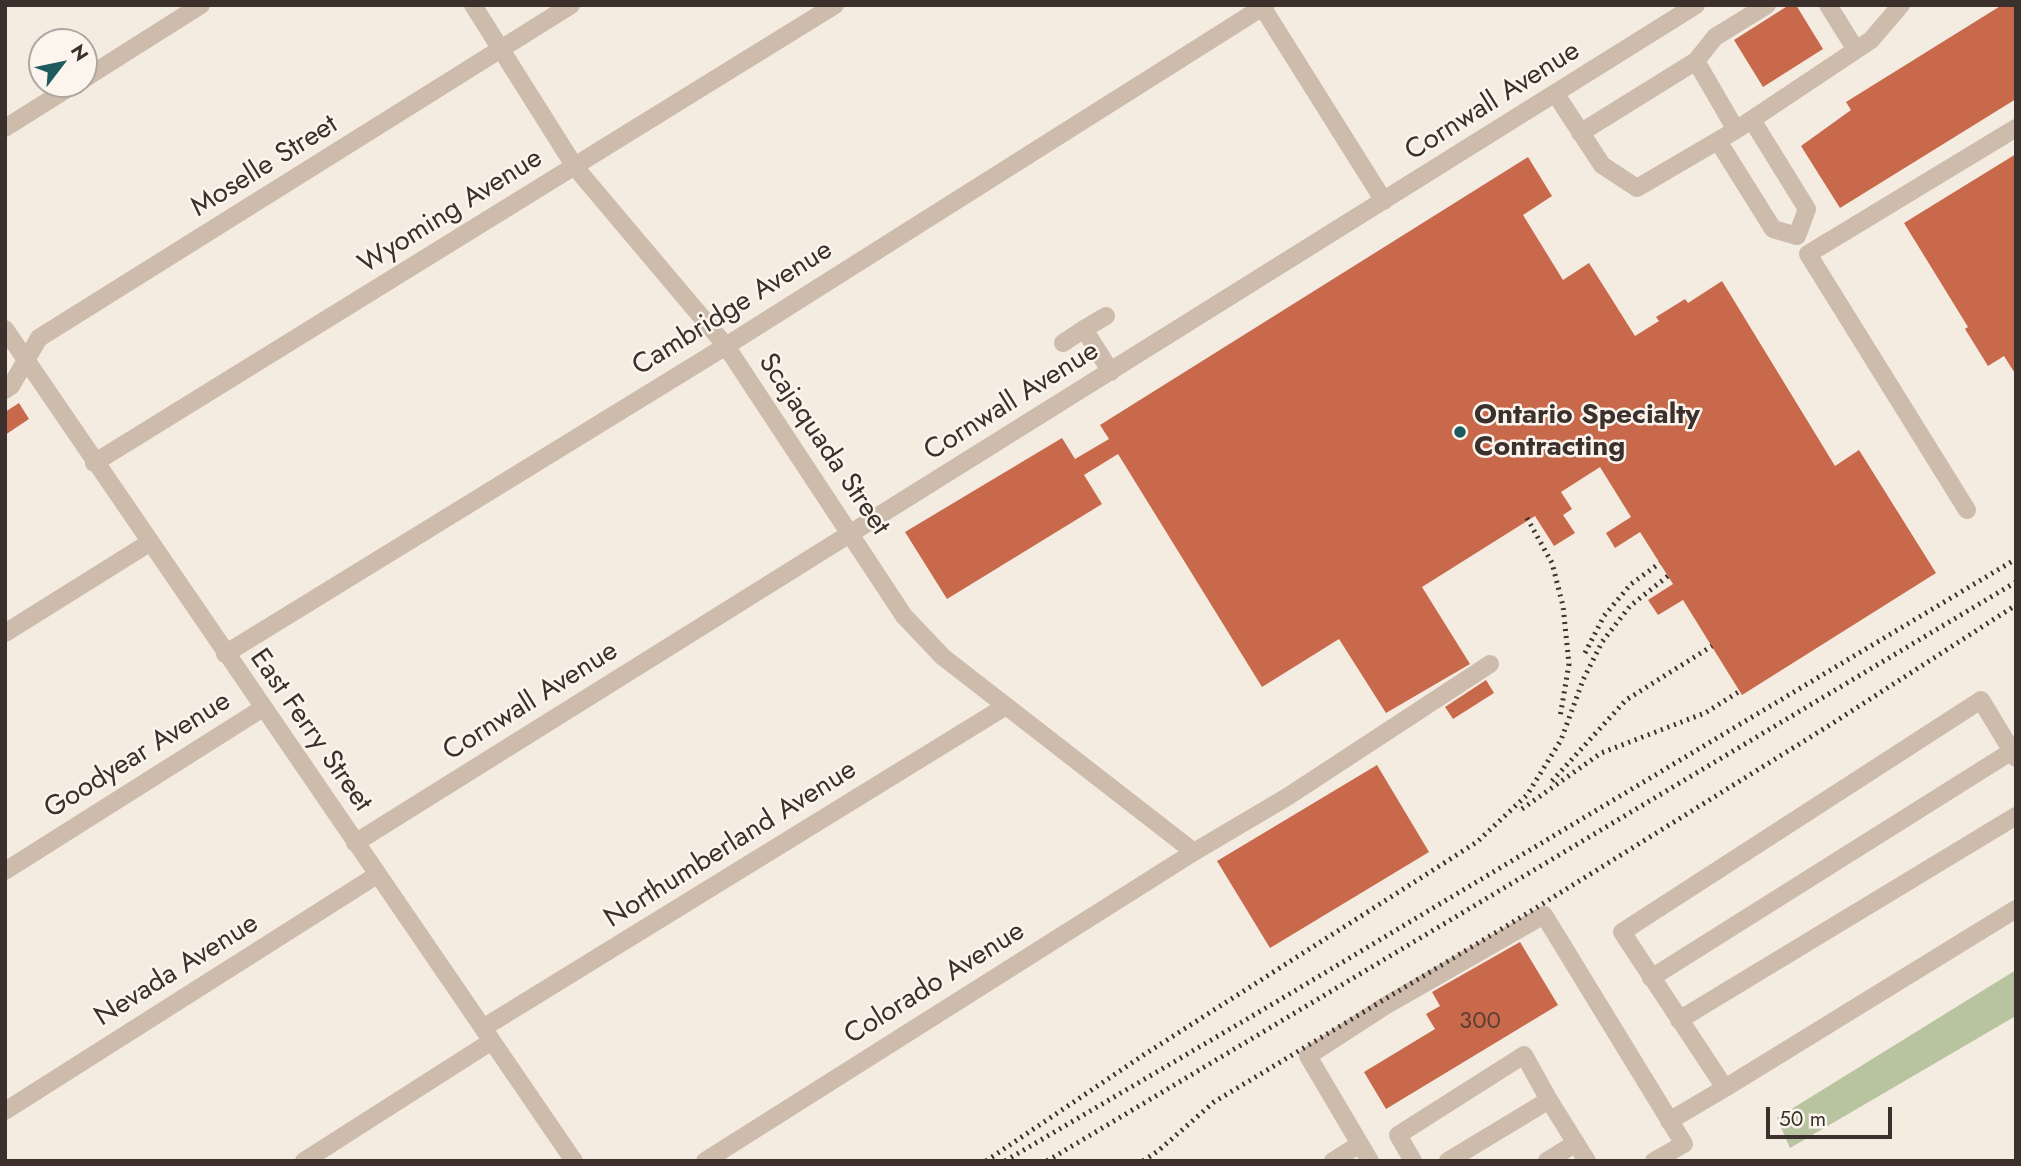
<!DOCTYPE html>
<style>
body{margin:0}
#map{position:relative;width:2021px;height:1166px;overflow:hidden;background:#f4ebe1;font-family:Jost,sans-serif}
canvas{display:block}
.frame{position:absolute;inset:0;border:7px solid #3b302b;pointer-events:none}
.north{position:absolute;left:28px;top:28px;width:70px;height:70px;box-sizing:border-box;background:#fbf5ee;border:2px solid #aea6a0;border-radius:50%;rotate:58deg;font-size:19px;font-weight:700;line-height:28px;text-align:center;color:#3b302b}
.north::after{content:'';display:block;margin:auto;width:24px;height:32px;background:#1f5a5e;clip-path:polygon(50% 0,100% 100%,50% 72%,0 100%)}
.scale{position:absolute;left:1766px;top:1107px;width:126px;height:32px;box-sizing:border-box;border:4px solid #3b302b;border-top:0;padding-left:9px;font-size:21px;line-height:24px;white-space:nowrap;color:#3b302b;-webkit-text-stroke:5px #fbf5ee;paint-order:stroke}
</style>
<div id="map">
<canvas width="2021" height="1166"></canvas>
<div class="frame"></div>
<div class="north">N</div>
<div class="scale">50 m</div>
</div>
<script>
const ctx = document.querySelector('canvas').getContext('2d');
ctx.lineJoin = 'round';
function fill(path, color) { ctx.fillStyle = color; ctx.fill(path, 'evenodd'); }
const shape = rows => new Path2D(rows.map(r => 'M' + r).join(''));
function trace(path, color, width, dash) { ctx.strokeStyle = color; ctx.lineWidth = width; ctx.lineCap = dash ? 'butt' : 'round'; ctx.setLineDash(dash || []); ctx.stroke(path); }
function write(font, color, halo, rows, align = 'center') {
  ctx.font = font + ' Jost,sans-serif'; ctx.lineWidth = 5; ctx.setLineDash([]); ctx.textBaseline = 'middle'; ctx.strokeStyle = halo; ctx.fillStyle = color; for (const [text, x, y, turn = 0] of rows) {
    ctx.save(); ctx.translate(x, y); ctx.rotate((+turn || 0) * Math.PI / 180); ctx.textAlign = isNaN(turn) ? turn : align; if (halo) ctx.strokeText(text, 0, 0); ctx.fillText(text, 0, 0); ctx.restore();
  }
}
fill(shape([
 [2016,970,2016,1019,2014,1017,1790,1148,1777,1118]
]), '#b8c4a0');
fill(shape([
 [1789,5,1796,5,1823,49,1763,87,1734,40],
 [2002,5,2016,5,2016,99,1840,208,1801,146,1851,110,1846,102],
 [2016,154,2016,375,2004,356,1988,366,1965,329,1968,327,1904,223],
 [1528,157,1552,196,1523,215,1563,280,1589,263,1635,336,1659,321,1656,317,1685,299,1688,303,1722,281,1835,466,1859,450,1936,573,1742,695,1683,600,1658,615,1648,600,1673,584,1640,532,1615,548,1606,533,1631,517,1600,467,1561,492,1572,509,1563,515,1575,533,1554,546,1535,516,1422,587,1470,664,1386,713,1339,639,1262,687,1118,454,1084,475,1102,504,947,599,905,532,1062,438,1075,459,1109,439,1100,425],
 [19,403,29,419,5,435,5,412],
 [1486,680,1494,693,1453,719,1445,707],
 [1377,765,1429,852,1270,948,1217,861],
 [1520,942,1558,1005,1386,1109,1364,1072,1435,1029,1426,1014,1440,1006,1432,992]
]), '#c8694b');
trace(shape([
 [473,5,575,167,726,346,904,616,943,657,1194,852],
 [1261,5,1384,201],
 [1828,5,1856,50],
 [1696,61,1715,37,1767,5],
 [84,79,201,5],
 [1555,93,1602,165,1637,188,1736,130,1871,40,1901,5],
 [5,128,75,84],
 [1580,133,1696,61,1736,130],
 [1718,141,1773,229,1797,236,1807,209,1752,120],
 [1106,316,1084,329,1111,372],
 [5,329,574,1161],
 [1063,343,1084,329],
 [5,390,11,386,39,338,571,5],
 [94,463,835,5],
 [1967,510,1808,254,2016,128],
 [5,633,149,543],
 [225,654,726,346,1266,5],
 [2016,758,1981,700,1622,932,1725,1088,2016,909],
 [355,843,1696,5],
 [5,871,263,708],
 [1651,978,2012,751],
 [1679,1020,2016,816],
 [483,1028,1006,706],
 [5,1111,377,875],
 [1669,1121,1725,1088],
 [304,1161,492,1041],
 [705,1161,1194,852,1287,797,1490,664],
 [1333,1161,1360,1144],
 [1370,1161,1308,1056,1385,1006,1544,915,1684,1144,1654,1161],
 [1413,1161,1398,1135,1524,1055,1549,1100],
 [1448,1161,1549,1100,1587,1161],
 [1547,1161,1576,1143]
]), '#cdbbac', 18);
trace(shape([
 [1527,518,1552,563,1563,606,1569,664,1560,717],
 [1585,653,1604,616,1631,584,1660,563],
 [1552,781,1626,700,1712,646],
 [1522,809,1601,753,1705,713,1740,691],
 [986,1161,1145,1054,1477,842,1527,795,1561,740,1583,680,1602,642,1630,606,1668,576],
 [1005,1161,1276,1002,2016,559],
 [1047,1161,2016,582],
 [1143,1161,1158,1151,1214,1102,1523,916,1833,723,2016,605]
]), '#3b302b', 5, [2, 5]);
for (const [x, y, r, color] of [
 [1460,432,7,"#1f5a5e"]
]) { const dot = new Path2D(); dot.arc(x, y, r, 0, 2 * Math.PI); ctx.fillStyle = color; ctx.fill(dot); trace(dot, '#fbf5ee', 2.5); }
write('24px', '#5e3e33', null, [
 ["300",1480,1022]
]);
write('28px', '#3b302b', '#fbf5ee', [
 ["Cornwall Avenue",1493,102,-32],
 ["Moselle Street",265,167,-32],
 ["Wyoming Avenue",451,212,-32],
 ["Cambridge Avenue",733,309,-32],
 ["Cornwall Avenue",1012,402,-32],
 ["Scajaquada Street",823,445,56],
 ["Cornwall Avenue",531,702,-32],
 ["East Ferry Street",310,731,55],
 ["Goodyear Avenue",138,756,-32],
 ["Northumberland Avenue",731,845,-32],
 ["Nevada Avenue",177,971,-32],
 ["Colorado Avenue",935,984,-32]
]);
write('bold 28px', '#3b302b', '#fbf5ee', [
 ["Ontario Specialty",1474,416],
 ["Contracting",1474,448]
], 'left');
</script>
